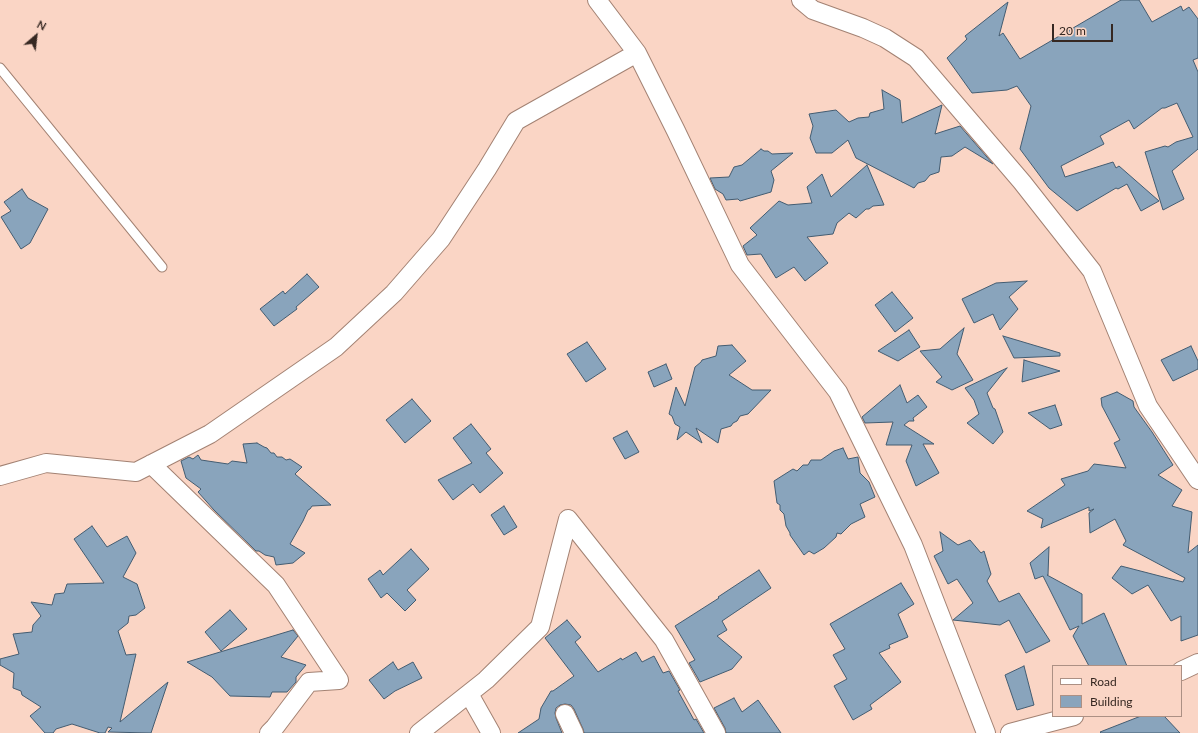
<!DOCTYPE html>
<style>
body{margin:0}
#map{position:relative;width:1198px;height:733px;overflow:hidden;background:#fad5c5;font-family:Lato,sans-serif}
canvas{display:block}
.legend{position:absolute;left:1052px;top:665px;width:130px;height:52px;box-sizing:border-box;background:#fad5c5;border:1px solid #ac9084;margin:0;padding:5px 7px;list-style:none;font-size:12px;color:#362822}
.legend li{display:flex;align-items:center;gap:8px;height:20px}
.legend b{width:20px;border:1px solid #ac9084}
.north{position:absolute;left:16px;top:16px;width:40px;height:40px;-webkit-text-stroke:3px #fad5c5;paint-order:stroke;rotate:28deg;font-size:11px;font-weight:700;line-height:16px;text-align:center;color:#362822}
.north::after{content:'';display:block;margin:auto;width:14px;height:18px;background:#362822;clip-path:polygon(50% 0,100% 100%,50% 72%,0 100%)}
.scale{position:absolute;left:1052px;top:24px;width:61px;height:18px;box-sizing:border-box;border:2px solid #362822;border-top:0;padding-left:5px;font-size:12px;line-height:14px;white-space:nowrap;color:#362822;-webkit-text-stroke:3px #fad5c5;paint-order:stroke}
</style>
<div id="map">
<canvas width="1198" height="733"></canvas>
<ul class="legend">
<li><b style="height:5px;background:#fff"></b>Road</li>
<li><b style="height:11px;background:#89a4bc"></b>Building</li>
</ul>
<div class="north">N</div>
<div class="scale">20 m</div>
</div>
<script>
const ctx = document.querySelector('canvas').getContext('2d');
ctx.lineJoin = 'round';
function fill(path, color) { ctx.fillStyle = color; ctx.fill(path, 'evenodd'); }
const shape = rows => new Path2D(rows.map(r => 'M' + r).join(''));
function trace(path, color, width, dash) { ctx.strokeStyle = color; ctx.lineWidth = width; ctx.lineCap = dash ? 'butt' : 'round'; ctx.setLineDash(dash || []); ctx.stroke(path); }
const building = shape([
 [1121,0,1139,0,1152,22,1181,6,1183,11,1189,7,1198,19,1198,58,1193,60,1198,72,1198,149,1172,171,1184,199,1163,210,1145,152,1165,146,1168,147,1176,142,1193,137,1177,103,1165,108,1162,108,1134,129,1129,120,1100,136,1104,144,1061,166,1065,177,1113,162,1116,168,1119,166,1159,201,1141,211,1127,184,1118,189,1116,188,1077,211,1049,188,1020,149,1031,106,1017,86,1007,90,972,93,947,58,967,39,965,36,1008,2,999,36,1003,33,1020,59,1121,0],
 [882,90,900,100,902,123,942,105,935,134,960,126,993,164,965,147,952,156,941,157,939,172,930,175,925,181,918,183,914,188,856,158,848,140,832,153,816,153,810,138,813,126,809,114,836,110,849,122,858,118,869,117,870,113,884,109,882,90],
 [761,149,764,151,768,151,772,154,793,153,771,171,774,180,771,192,740,201,738,199,726,200,723,194,715,189,710,178,729,177,734,167,742,165,761,149],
 [867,165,884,205,873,206,869,209,866,209,856,218,849,213,837,223,833,234,807,237,828,263,805,281,794,267,776,278,761,254,747,255,743,246,757,235,750,228,779,201,788,205,812,203,807,187,822,174,831,197,867,165],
 [22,189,28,198,48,209,30,243,21,249,1,217,11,211,4,202,22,189],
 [307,274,319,287,296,307,297,309,274,326,260,309,283,291,285,294,307,274],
 [1027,281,1009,297,1018,309,1000,330,993,314,974,323,962,299,996,283,1027,281],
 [892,292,913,318,895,332,875,305,892,292],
 [964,328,957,354,973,380,952,390,936,382,942,377,920,351,940,349,964,328],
 [909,330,920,347,898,361,878,351,909,330],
 [1003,336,1060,353,1060,356,1014,358,1003,336],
 [587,342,606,369,586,382,567,354,587,342],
 [732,345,746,361,729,375,752,390,771,390,748,414,740,416,737,421,733,423,731,426,721,429,718,443,696,428,702,443,686,432,677,440,680,427,675,424,672,416,669,414,676,387,685,406,695,367,701,362,702,360,716,356,718,346,732,345],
 [1191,346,1198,361,1198,369,1173,381,1161,360,1191,346],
 [1024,360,1060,371,1022,382,1024,360],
 [666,364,672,379,654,387,648,372,666,364],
 [1007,368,987,393,993,408,995,409,1003,432,993,444,967,423,979,414,974,400,965,388,1007,368],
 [900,385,907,403,918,395,927,407,913,418,914,421,909,421,904,425,934,444,923,444,939,473,916,486,906,461,912,445,886,445,893,422,865,423,862,417,900,385],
 [1117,392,1133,401,1134,407,1152,432,1173,465,1158,475,1182,490,1172,506,1192,512,1188,553,1198,545,1198,635,1181,641,1181,616,1171,621,1148,585,1132,594,1112,578,1121,566,1183,582,1185,578,1123,545,1126,541,1115,519,1090,533,1089,513,1094,509,1089,511,1089,507,1041,528,1043,519,1027,511,1065,485,1061,479,1088,471,1094,464,1126,468,1114,443,1120,440,1102,406,1101,398,1117,392],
 [412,399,431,421,405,443,386,420,412,399],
 [1055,405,1062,425,1050,429,1028,413,1055,405],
 [471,424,491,449,486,453,503,473,480,493,473,484,453,500,438,480,472,463,453,438,471,424],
 [627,431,639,452,625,459,613,438,627,431],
 [257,443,264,447,267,448,271,453,274,453,277,457,282,457,286,460,290,459,302,467,295,474,331,505,312,506,310,509,308,510,303,521,290,544,305,553,293,563,276,565,274,557,265,555,259,551,256,551,214,510,198,492,201,489,186,478,181,461,189,457,193,459,198,455,201,460,228,464,232,461,247,463,243,444,257,443],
 [843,448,848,459,858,457,860,473,869,482,875,497,860,504,865,517,851,524,841,534,837,533,836,537,824,548,814,554,809,551,804,555,790,535,790,533,786,526,784,514,780,510,780,505,777,503,774,481,793,469,797,471,803,465,808,465,811,460,821,460,834,451,843,448],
 [504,506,517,527,504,535,491,515,504,506],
 [92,526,107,547,127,536,136,553,123,577,137,584,145,608,136,615,129,616,128,623,118,631,126,655,136,654,120,722,168,682,151,733,108,732,112,728,108,727,105,733,100,733,72,724,56,729,53,733,45,733,30,716,41,707,22,695,21,691,13,688,14,673,0,665,0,659,19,654,13,634,32,632,33,625,41,616,31,602,52,605,55,594,64,593,67,584,104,583,74,539,92,526],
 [940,532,958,545,970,540,981,553,984,551,991,574,987,581,999,602,1019,593,1050,641,1026,653,1009,620,1000,625,953,620,973,603,957,579,948,584,934,556,943,551,940,532],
 [1049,547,1048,575,1047,575,1082,594,1082,624,1104,613,1127,666,1089,666,1073,636,1079,626,1070,630,1043,576,1035,579,1030,563,1049,547],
 [411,549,429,569,407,590,416,600,405,611,387,593,381,598,368,579,380,570,383,575,411,549],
 [759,570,771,588,722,621,727,630,717,636,742,657,732,669,700,682,689,663,695,660,675,626,719,598,718,597,759,570],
 [901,583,914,604,898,614,908,637,889,645,890,648,879,653,901,682,870,705,872,709,853,720,834,686,847,679,833,655,845,649,830,624,901,583],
 [230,610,247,629,221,651,205,632,230,610],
 [567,620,581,637,575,642,598,672,621,658,622,660,636,652,642,662,654,656,663,673,669,671,680,690,678,691,694,720,696,719,704,733,584,733,583,729,574,709,571,705,565,704,560,705,556,708,555,713,556,718,562,733,518,733,539,719,541,708,551,691,553,691,574,676,545,638,567,620],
 [293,630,298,636,281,657,306,665,296,677,296,682,287,692,272,692,270,697,230,696,212,677,187,662,293,630],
 [393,662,398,670,413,662,422,678,395,691,384,699,369,680,393,662],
 [1024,666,1034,705,1017,710,1005,675,1024,666],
 [734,698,742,712,758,700,781,733,726,733,725,728,714,708,734,698],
 [1141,716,1164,716,1180,733,1101,733,1100,732,1141,716]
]);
fill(building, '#89a4bc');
trace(building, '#435c71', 1);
const lane = shape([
 [0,68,162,267]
]);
const street = shape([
 [597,0,637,53,676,131,740,265,838,392,913,545,986,733],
 [801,0,813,10,863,28,885,38,916,58,1022,182,1092,271,1148,406,1198,480],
 [151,464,276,585,339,680,309,682,275,727,269,733],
 [0,476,46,463,136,472,210,434,336,347,394,293,441,239,487,169,516,121,637,53],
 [568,519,664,640,716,733],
 [1181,671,1198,663],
 [469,694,491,733],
 [565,714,574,733],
 [419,733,486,680,540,627,568,519],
 [1010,733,1074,716]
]);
trace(lane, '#a38273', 11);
trace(street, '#a38273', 20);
trace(lane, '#fff', 9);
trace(street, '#fff', 18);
</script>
